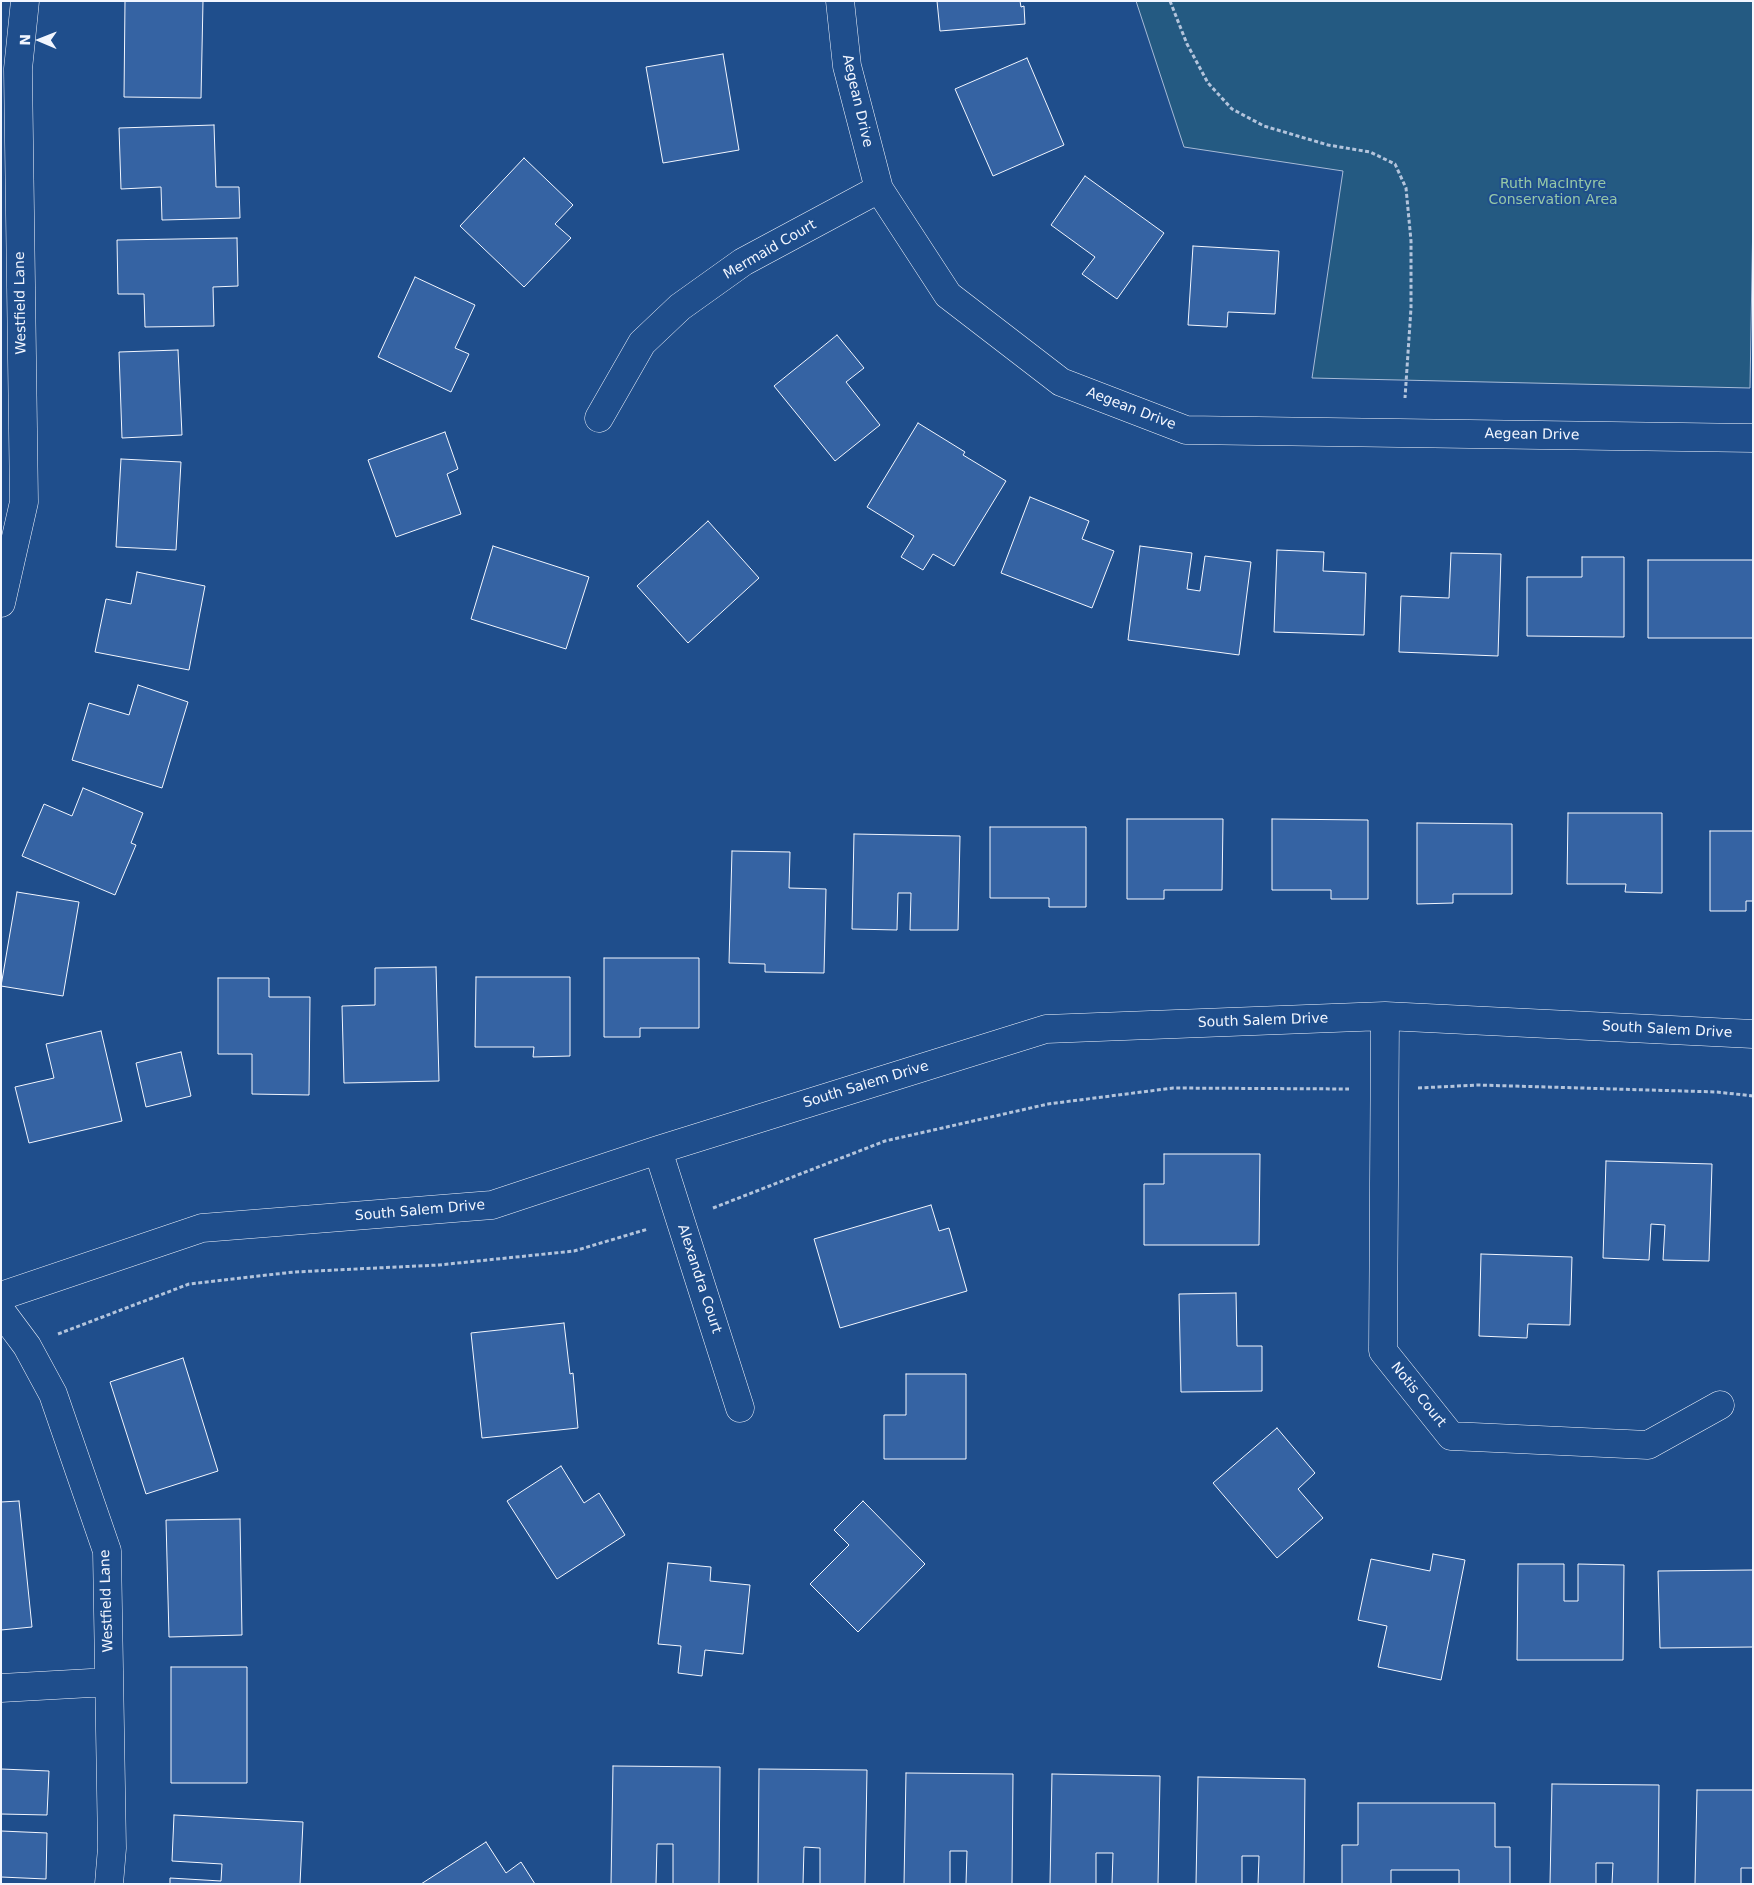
<!DOCTYPE html>
<style>
body{margin:0}
#map{position:relative;width:1754px;height:1885px;overflow:hidden;background:#1f4e8c;font-family:"DejaVu Sans",sans-serif}
canvas{display:block}
.frame{position:absolute;inset:0;border:2px solid #f2f6ff;pointer-events:none}
.north{position:absolute;left:15px;top:15px;width:50px;height:50px;-webkit-text-stroke:4px #1f4e8c;paint-order:stroke;rotate:271deg;font-size:14px;font-weight:700;line-height:20px;text-align:center;color:#f2f6ff}
.north::after{content:'';display:block;margin:auto;width:18px;height:22px;background:#f2f6ff;clip-path:polygon(50% 0,100% 100%,50% 72%,0 100%)}
</style>
<div id="map">
<canvas width="1754" height="1885"></canvas>
<div class="frame"></div>
<div class="north">N</div>
</div>
<script>
const ctx = document.querySelector('canvas').getContext('2d');
ctx.lineJoin = 'round';
function fill(path, color) { ctx.fillStyle = color; ctx.fill(path, 'evenodd'); }
const shape = rows => new Path2D(rows.map(r => 'M' + r).join(''));
function trace(path, color, width, dash) { ctx.strokeStyle = color; ctx.lineWidth = width; ctx.lineCap = dash ? 'butt' : 'round'; ctx.setLineDash(dash || []); ctx.stroke(path); }
function write(font, color, halo, rows, align = 'center') {
  ctx.font = font + ' "DejaVu Sans",sans-serif'; ctx.lineWidth = 4; ctx.setLineDash([]); ctx.textBaseline = 'middle'; ctx.strokeStyle = halo; ctx.fillStyle = color; for (const [text, x, y, turn = 0] of rows) {
    ctx.save(); ctx.translate(x, y); ctx.rotate((+turn || 0) * Math.PI / 180); ctx.textAlign = isNaN(turn) ? turn : align; if (halo) ctx.strokeText(text, 0, 0); ctx.fillText(text, 0, 0); ctx.restore();
  }
}
const green = shape([
 [1136,1,1753,1,1753,212,1750,388,1312,378,1343,171,1184,147,1136,1]
]);
fill(green, '#245a82');
trace(green, '#a8bbd7', 1);
const building = shape([
 [125,1,203,1,201,98,124,97,125,1],
 [937,1,1020,1,1021,7,1024,6,1025,24,940,31,937,1],
 [723,54,739,150,663,163,646,67,723,54],
 [1027,58,1064,145,993,176,955,89,1027,58],
 [214,125,216,187,239,187,240,218,162,220,161,187,121,189,119,128,214,125],
 [524,158,573,205,555,224,571,238,524,287,460,226,524,158],
 [1085,176,1164,233,1117,299,1082,274,1095,257,1051,225,1085,176],
 [237,238,238,286,213,287,214,326,145,327,144,294,118,294,117,240,237,238],
 [1193,246,1279,251,1275,314,1228,312,1227,327,1188,325,1193,246],
 [415,277,475,305,455,348,469,354,451,392,378,357,415,277],
 [837,335,864,368,846,382,880,425,835,461,774,386,837,335],
 [178,350,182,435,122,438,119,352,178,350],
 [918,423,965,452,963,455,1006,481,954,566,933,554,923,570,901,557,914,536,867,507,918,423],
 [445,432,458,469,447,474,461,514,396,537,368,460,445,432],
 [121,459,181,462,176,550,116,547,121,459],
 [1030,497,1089,521,1082,539,1114,551,1092,608,1001,573,1030,497],
 [708,521,759,578,688,643,637,586,708,521],
 [493,546,589,577,566,649,471,619,493,546],
 [1140,546,1192,553,1187,589,1200,591,1205,556,1251,562,1239,655,1128,640,1140,546],
 [1277,550,1324,552,1323,571,1366,573,1364,635,1274,632,1277,550],
 [1451,553,1501,554,1498,656,1399,652,1401,596,1449,598,1451,553],
 [1582,557,1624,557,1624,637,1527,636,1527,577,1582,577,1582,557],
 [1648,560,1753,560,1753,638,1648,638,1648,560],
 [137,572,205,586,189,670,95,652,106,599,131,604,137,572],
 [138,685,188,702,162,788,72,760,89,703,129,715,138,685],
 [83,788,143,813,131,843,136,845,115,895,22,856,44,804,72,816,83,788],
 [1568,813,1662,813,1662,893,1625,892,1626,884,1567,884,1568,813],
 [1127,819,1223,819,1222,890,1164,890,1164,899,1127,899,1127,819],
 [1272,819,1368,820,1368,899,1331,899,1331,890,1272,890,1272,819],
 [1417,823,1512,824,1512,894,1453,894,1453,903,1417,904,1417,823],
 [990,827,1086,827,1086,907,1049,907,1049,898,990,898,990,827],
 [1710,831,1753,831,1753,901,1746,901,1746,911,1710,911,1710,831],
 [854,834,960,836,958,930,910,930,911,893,898,893,897,930,852,929,854,834],
 [732,851,790,852,789,888,826,889,824,973,765,972,765,964,729,963,732,851],
 [17,892,79,902,63,996,1,986,17,892],
 [604,958,699,958,699,1028,640,1028,640,1037,604,1037,604,958],
 [436,967,439,1081,344,1083,342,1006,375,1005,375,968,436,967],
 [476,977,570,977,570,1056,533,1057,534,1047,475,1047,476,977],
 [218,978,269,978,269,997,310,997,309,1095,252,1094,252,1054,218,1054,218,978],
 [101,1031,122,1121,29,1143,15,1087,54,1078,46,1044,101,1031],
 [181,1052,191,1096,146,1107,136,1063,181,1052],
 [1164,1154,1260,1154,1259,1245,1144,1245,1144,1184,1164,1184,1164,1154],
 [1606,1161,1712,1164,1709,1261,1663,1260,1665,1225,1651,1224,1649,1260,1603,1258,1606,1161],
 [931,1205,939,1231,949,1228,967,1291,840,1328,814,1239,931,1205],
 [1481,1254,1572,1257,1570,1325,1528,1324,1527,1338,1479,1336,1481,1254],
 [1236,1293,1237,1346,1262,1346,1262,1391,1181,1392,1179,1294,1236,1293],
 [564,1323,570,1374,573,1373,578,1428,482,1438,471,1333,564,1323],
 [183,1358,218,1471,146,1494,110,1382,183,1358],
 [906,1374,966,1374,966,1459,884,1459,884,1415,906,1415,906,1374],
 [1277,1428,1315,1473,1298,1489,1323,1518,1277,1558,1213,1483,1277,1428],
 [561,1466,584,1503,599,1493,625,1535,557,1579,507,1501,561,1466],
 [19,1501,32,1627,1,1630,1,1502,19,1501],
 [863,1501,925,1564,858,1632,810,1584,849,1545,834,1530,863,1501],
 [240,1519,242,1635,169,1637,166,1520,240,1519],
 [1433,1554,1465,1560,1441,1680,1378,1667,1387,1626,1358,1620,1371,1559,1430,1571,1433,1554],
 [668,1563,711,1567,710,1581,750,1585,743,1654,705,1650,702,1676,678,1673,681,1646,658,1644,668,1563],
 [1518,1564,1564,1564,1564,1601,1578,1601,1578,1564,1624,1565,1623,1660,1517,1660,1518,1564],
 [1753,1570,1753,1647,1660,1648,1658,1571,1753,1570],
 [171,1667,247,1667,247,1783,171,1783,171,1667],
 [613,1766,720,1767,719,1884,673,1884,673,1844,657,1844,656,1884,611,1884,613,1766],
 [1,1769,49,1771,47,1815,1,1814,1,1769],
 [759,1769,867,1770,865,1884,820,1884,820,1848,804,1847,803,1884,758,1884,759,1769],
 [906,1773,1013,1774,1012,1884,966,1884,967,1851,950,1851,950,1884,904,1884,906,1773],
 [1052,1774,1160,1776,1158,1884,1112,1884,1113,1853,1096,1853,1096,1884,1050,1884,1052,1774],
 [1198,1777,1305,1779,1304,1884,1258,1884,1259,1856,1242,1856,1242,1884,1196,1884,1198,1777],
 [1552,1784,1659,1785,1658,1884,1612,1884,1613,1863,1596,1863,1596,1884,1550,1884,1552,1784],
 [1697,1790,1753,1790,1753,1868,1741,1868,1741,1884,1695,1884,1697,1790],
 [1358,1803,1495,1803,1495,1847,1510,1847,1510,1884,1459,1884,1459,1870,1391,1870,1391,1884,1342,1884,1342,1845,1358,1845,1358,1803],
 [174,1815,303,1822,300,1884,170,1884,170,1878,221,1881,222,1864,172,1861,174,1815],
 [1,1831,47,1833,46,1879,1,1877,1,1831],
 [486,1842,506,1873,521,1862,535,1884,421,1884,486,1842]
]);
fill(building, '#3563a3');
trace(building, '#f2f6ff', 1);
const minor = shape([
 [840,1,847,66,879,189,948,295,1061,382,1186,430,1753,438],
 [599,418,642,343,680,307,743,262,879,189],
 [1,603,24,502,18,69,25,1],
 [1385,1016,1383,1351,1451,1436,1648,1445,1720,1405],
 [658,1150,740,1408],
 [1,1296,202,1228,492,1205,658,1150,1046,1029,1385,1016,1753,1034],
 [1,1311,27,1346,53,1394,107,1551,112,1848,109,1884],
 [1,1688,109,1682]
]);
trace(minor, '#f2f6ff', 29);
trace(shape([
 [1170,1,1187,44,1208,83,1232,109,1264,126,1328,145,1370,152,1395,164,1406,188,1411,241,1411,308,1405,398],
 [1418,1088,1478,1085,1717,1092,1753,1096],
 [713,1208,885,1141,1048,1104,1173,1088,1349,1089],
 [58,1334,189,1284,294,1272,439,1265,574,1251,648,1229]
]), '#b3c4dc', 3, [4, 2.5]);
trace(minor, '#1f4e8c', 28);
write('14px', '#f2f6ff', '#1f4e8c', [
 ["Aegean Drive",857,101,77],
 ["Mermaid Court",770,250,-30],
 ["Westfield Lane",21,303,-91],
 ["Aegean Drive",1131,409,21],
 ["Aegean Drive",1532,435,1],
 ["South Salem Drive",1263,1021,-2],
 ["South Salem Drive",1667,1030,3],
 ["South Salem Drive",866,1085,-17],
 ["South Salem Drive",420,1211,-5],
 ["Alexandra Court",699,1279,72],
 ["Notis Court",1418,1395,51],
 ["Westfield Lane",107,1601,-92]
]);
write('14px', '#97c8a6', '#1f4e8c', [
 ["Ruth MacIntyre",1553,184],
 ["Conservation Area",1553,200]
]);
</script>
